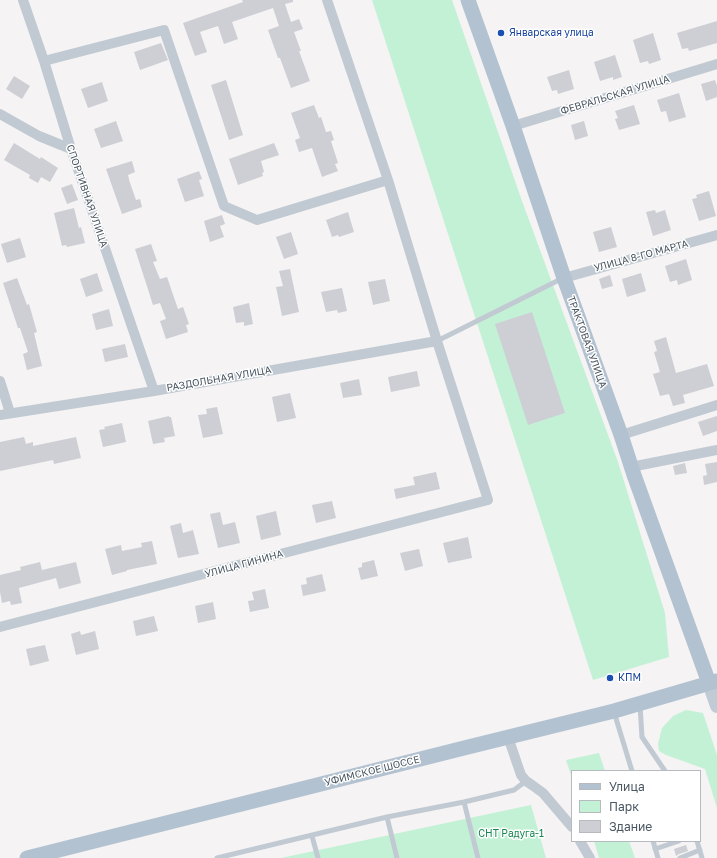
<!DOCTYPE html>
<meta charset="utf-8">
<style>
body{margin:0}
#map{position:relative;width:717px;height:858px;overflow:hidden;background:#f5f3f3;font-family:"Golos Text",sans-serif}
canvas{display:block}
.legend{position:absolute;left:571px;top:770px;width:130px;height:72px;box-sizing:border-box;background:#fff;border:1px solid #b7bbc0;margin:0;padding:5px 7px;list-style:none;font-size:12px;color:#4a5661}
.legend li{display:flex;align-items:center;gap:8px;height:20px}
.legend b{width:20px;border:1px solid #b7bbc0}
</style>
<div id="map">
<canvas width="717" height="858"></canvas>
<ul class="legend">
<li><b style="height:5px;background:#b3c2d1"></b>Улица</li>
<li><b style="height:11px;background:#c3f1d5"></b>Парк</li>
<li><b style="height:11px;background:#cdcfd5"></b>Здание</li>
</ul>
</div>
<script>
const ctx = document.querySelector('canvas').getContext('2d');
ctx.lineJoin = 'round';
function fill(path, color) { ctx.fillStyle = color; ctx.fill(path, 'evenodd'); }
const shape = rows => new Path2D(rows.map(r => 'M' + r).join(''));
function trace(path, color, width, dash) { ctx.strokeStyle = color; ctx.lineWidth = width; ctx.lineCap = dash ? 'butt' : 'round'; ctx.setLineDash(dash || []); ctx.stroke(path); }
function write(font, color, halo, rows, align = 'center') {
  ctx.font = font + ' "Golos Text",sans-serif'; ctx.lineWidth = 3; ctx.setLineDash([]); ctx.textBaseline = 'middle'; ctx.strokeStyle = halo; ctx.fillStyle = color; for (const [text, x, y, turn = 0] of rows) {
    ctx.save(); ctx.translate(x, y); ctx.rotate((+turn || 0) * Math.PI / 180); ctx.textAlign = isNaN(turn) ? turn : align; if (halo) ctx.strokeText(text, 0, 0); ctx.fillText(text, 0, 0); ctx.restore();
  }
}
fill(shape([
 [372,0,452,0,522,201,618,462,665,613,669,657,593,680],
 [686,710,703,713,717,755,717,808,705,769,666,755,659,751,658,744,662,728,673,716],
 [599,753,605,771,572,771,572,778,566,760],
 [531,805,546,858,281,858],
 [594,841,629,841,635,858,599,858]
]), '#c3f1d5');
fill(shape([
 [242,0,293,0,293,2,285,4,291,22,299,19,303,29,294,32,301,51,299,51,310,81,291,88,280,58,278,58,268,30,279,26,273,8,232,22,238,39,224,44,218,26,200,32,207,52,195,56,183,23,243,2],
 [717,21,717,43,689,51,688,48,682,49,677,33],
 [653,33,661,60,649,64,648,61,640,63,633,40],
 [161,43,168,60,140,70,134,52],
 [615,55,622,77,613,80,613,77,600,81,594,62],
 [569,70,574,89,558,94,557,90,552,91,547,77],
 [14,76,30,86,22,99,6,89],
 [226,80,243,135,229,140,211,85],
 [715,80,717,86,717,97,706,101,701,84],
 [102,82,108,101,88,108,81,89],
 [679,93,686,117,669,122,666,111,661,112,657,100],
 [314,105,319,118,321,117,326,132,331,131,334,140,331,141,338,163,335,164,338,171,322,177,312,148,299,152,295,140,300,138,291,113],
 [634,105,640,124,619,130,615,119,618,118,615,111],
 [116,121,123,141,101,148,94,129],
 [584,121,588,136,575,140,571,125],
 [14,143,40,159,41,157,58,168,50,182,41,177,38,183,29,178,30,175,4,160],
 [274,143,279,155,261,161,264,172,262,173,263,176,238,185,229,159],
 [132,161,135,172,128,175,129,179,129,180,136,200,140,199,142,207,122,214,106,169],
 [199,171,202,179,199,180,204,196,185,202,177,179],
 [72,184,78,200,67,204,61,188],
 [709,191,716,216,699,221,692,199,697,198,696,195],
 [74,208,79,228,81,227,85,243,67,247,66,245,62,246,54,213],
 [655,210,656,213,665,210,671,230,653,236,646,212],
 [348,212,354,232,339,237,338,235,332,237,326,220],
 [222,215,225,224,220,226,224,237,210,242,204,221],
 [611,227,617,247,599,252,593,232],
 [291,232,298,254,284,259,276,237],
 [20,238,26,257,7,263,1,244],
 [151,244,157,261,153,262,160,279,167,277,178,309,183,307,189,324,186,325,188,332,166,339,160,321,166,319,160,303,153,305,135,249],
 [686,259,692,280,678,285,677,280,670,282,665,266],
 [290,269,299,312,282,316,276,287,283,286,279,271],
 [97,273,103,291,86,297,80,279],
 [641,273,646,291,627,297,622,279],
 [610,275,613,286,602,289,599,279],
 [17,278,27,305,29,304,37,332,34,333,42,366,27,370,23,354,28,352,20,328,18,328,3,283],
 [385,279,390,301,373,305,368,282],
 [342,288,347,311,338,313,337,310,326,312,321,292],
 [249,303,253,324,244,326,244,322,236,323,233,307],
 [109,309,113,326,96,330,92,314],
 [532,312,565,413,528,425,495,324],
 [666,337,676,373,707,364,714,386,683,395,685,403,673,406,669,394,660,396,653,374,660,372,654,352,657,351,654,341],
 [125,344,128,357,105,362,102,349],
 [417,371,420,386,391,392,388,377],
 [359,379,362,395,343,398,340,383],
 [290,393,296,418,277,422,272,397],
 [217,407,223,434,203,438,198,415,207,414,206,409],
 [169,416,169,417,171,417,175,436,164,438,165,442,153,444,148,421],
 [717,416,717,431,703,436,698,422],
 [122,423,126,442,103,447,99,430,105,429,104,427],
 [24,437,26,444,33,442,33,446,76,437,81,458,54,464,53,460,0,471,0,442],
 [717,462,717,482,704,485,703,476,707,475,705,464],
 [685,463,687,473,675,475,673,466],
 [436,472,440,489,396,499,394,489,415,485,413,477],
 [332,501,336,518,316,523,312,505],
 [276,511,281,535,261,540,256,516],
 [220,512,223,525,235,522,240,543,218,548,210,514],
 [181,523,183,533,193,530,199,554,178,558,170,526],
 [468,537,472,558,448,563,443,543],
 [152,541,157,564,127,570,127,571,112,575,105,549,121,545,122,551,142,547,141,543],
 [419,549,423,566,405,571,400,553],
 [374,560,378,576,361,580,358,568,362,567,362,563],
 [40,562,42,570,76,562,81,583,59,589,56,578,19,588,19,589,22,603,11,605,10,601,2,603,0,592,0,575,21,570,20,567],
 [322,574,326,591,303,596,301,585,307,584,306,578],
 [265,589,269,608,250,612,248,601,254,600,252,592],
 [213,602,216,619,198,623,195,606],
 [154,616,158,631,136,636,133,621],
 [80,631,81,635,95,631,99,649,76,655,71,634],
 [45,645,49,661,30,666,26,649],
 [686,845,688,851,679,854,676,856,674,849]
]), '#cdcfd5');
trace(shape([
 [437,341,563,278],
 [640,705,642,737,665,771],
 [614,712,632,771],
 [464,802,478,858],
 [387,817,397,858],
 [312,836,318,858],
 [653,841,658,858],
 [697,841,702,858],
 [655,849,679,841],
 [217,858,387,817,464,802,514,790,526,781],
 [680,858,700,850]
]), '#c1cad2', 5);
trace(shape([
 [23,0,44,61,71,149,154,391],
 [44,61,164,30,224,206,257,220,388,180],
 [0,114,39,136,71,149],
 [513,126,717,64],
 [564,278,717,235],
 [0,381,10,413],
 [0,415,154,391,437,341],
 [621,435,717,405],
 [631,467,717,450],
 [0,627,488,500,437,341,388,180,327,0],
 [508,737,521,775,526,781,532,785,543,793,572,827],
 [580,841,590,858]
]), '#c1cad2', 10);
trace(shape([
 [709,683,717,706]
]), '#c1cbd6', 14);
trace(shape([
 [468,0,513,126,564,278,621,435,634,475,709,683],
 [27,858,468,747,614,711,717,681]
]), '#b3c2d1', 15);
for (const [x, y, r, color] of [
 [501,33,4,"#1a4fb4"],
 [610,678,4,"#1a4fb4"]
]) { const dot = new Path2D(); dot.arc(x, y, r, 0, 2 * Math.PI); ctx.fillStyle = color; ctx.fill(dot); trace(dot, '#fff', 1.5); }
write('10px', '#164399', '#fff', [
 ["Январская улица",509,33],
 ["КПМ",618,678]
], 'left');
write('10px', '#4a5661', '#fff', [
 ["ФЕВРАЛЬСКАЯ УЛИЦА",615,95,-17],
 ["СПОРТИВНАЯ УЛИЦА",87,196,71],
 ["УЛИЦА 8-ГО МАРТА",641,256,-15],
 ["ТРАКТОВАЯ УЛИЦА",587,342,70],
 ["РАЗДОЛЬНАЯ УЛИЦА",219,379,-10],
 ["УЛИЦА ГИНИНА",244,564,-15],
 ["УФИМСКОЕ ШОССЕ",372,771,-14]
]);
write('10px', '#17864f', '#fff', [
 ["СНТ Радуга-1",511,834]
]);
</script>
